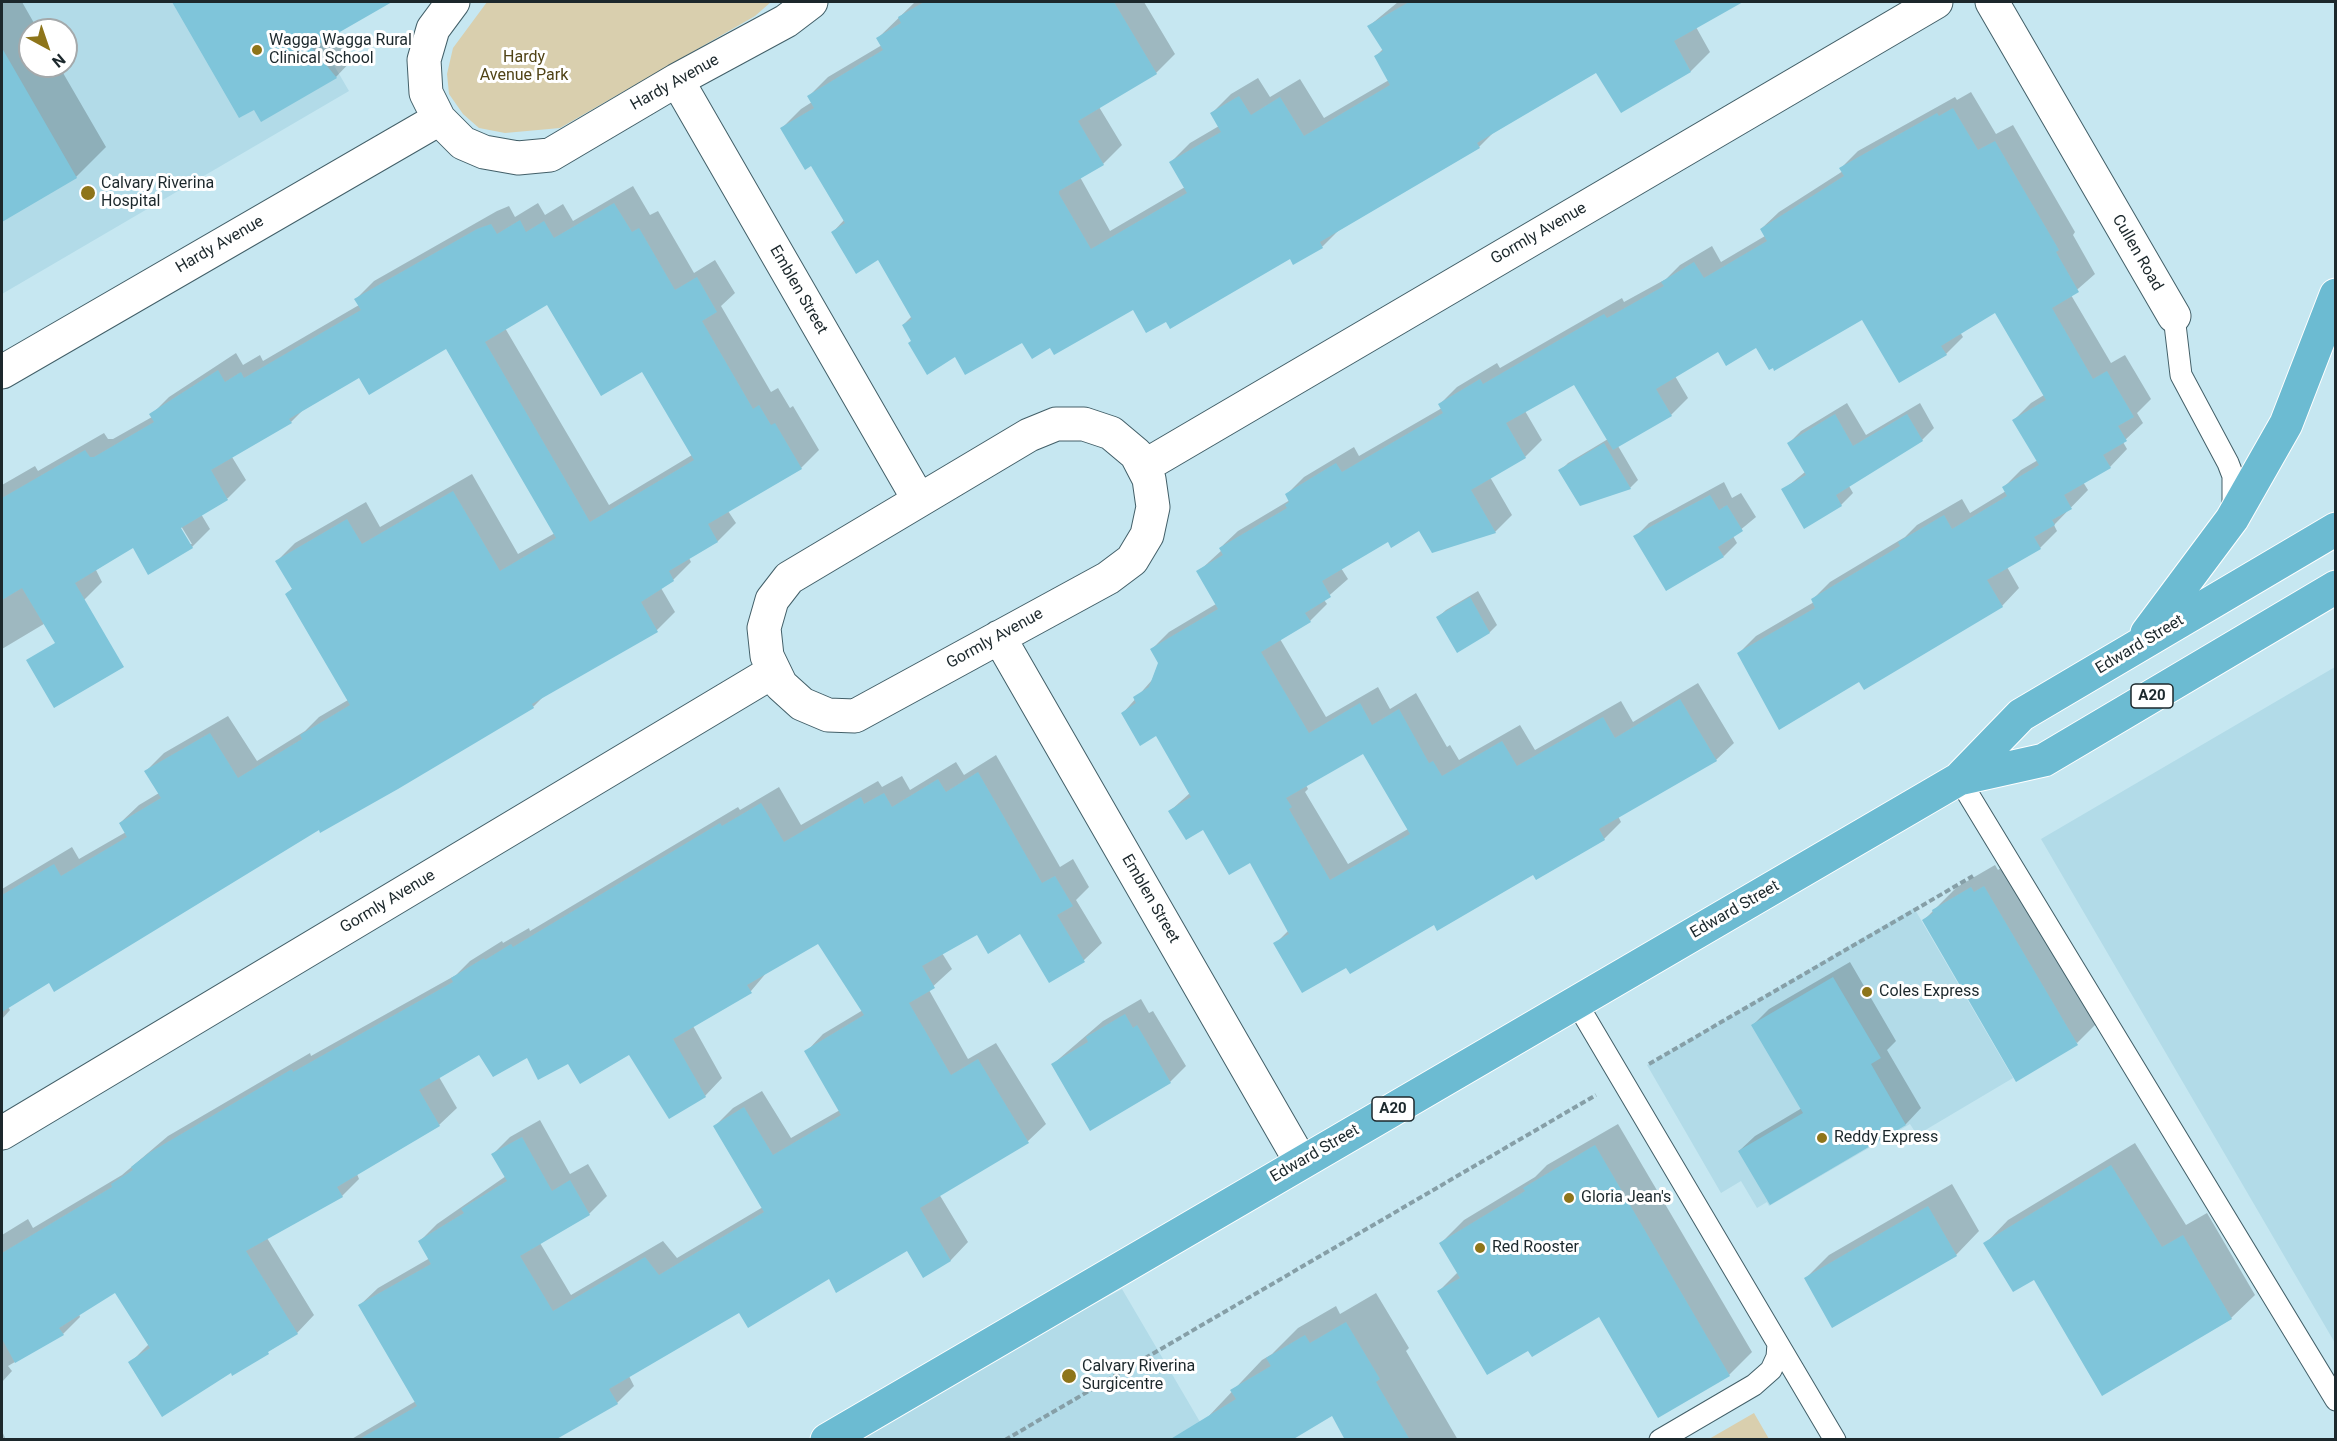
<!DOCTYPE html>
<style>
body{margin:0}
#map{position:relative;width:2337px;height:1441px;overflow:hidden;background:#c6e7f1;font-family:Roboto,sans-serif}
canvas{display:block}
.frame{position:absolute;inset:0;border:3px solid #1c282c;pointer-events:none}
.north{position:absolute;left:18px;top:18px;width:60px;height:60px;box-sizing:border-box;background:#fff;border:2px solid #a4a9ab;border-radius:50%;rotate:140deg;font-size:16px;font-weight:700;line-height:24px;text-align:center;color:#1c282c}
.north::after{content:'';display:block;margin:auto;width:21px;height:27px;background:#8e751a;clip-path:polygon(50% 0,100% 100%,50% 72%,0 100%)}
</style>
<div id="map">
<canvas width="2337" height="1441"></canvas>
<div class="frame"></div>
<div class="north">N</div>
</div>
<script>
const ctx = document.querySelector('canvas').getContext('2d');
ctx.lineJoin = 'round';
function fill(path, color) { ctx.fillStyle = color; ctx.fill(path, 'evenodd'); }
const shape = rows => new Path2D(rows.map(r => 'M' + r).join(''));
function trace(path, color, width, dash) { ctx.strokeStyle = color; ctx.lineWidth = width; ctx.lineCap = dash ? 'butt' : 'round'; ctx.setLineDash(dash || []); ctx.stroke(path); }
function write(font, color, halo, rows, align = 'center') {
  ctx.font = font + ' Roboto,sans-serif'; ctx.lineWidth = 6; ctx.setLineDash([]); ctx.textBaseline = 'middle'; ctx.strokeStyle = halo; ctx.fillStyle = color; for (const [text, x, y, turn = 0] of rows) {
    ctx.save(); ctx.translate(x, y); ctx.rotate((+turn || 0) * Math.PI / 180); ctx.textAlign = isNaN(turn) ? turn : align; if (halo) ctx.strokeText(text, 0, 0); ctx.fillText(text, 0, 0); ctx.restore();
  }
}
fill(shape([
 [2,2,297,2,349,91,2,294],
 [30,30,66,30,66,66,30,66],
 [2335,667,2335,1343,2041,839],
 [1914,908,2013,1078,1917,1135,1910,1124,1769,1206,1767,1202,1757,1208,1741,1181,1721,1193,1647,1065],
 [1122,1289,1210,1439,853,1440,1078,1313]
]), '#b2dbe8');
fill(shape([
 [487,2,771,2,755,16,560,128,505,133,479,128,463,114,449,94,447,74,453,48],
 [1754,1413,1769,1439,1709,1439]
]), '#d9cfae');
fill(shape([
 [2,2,22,2,38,30,30,30,30,66,59,66,106,147,76,177,5,218,2,212],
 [174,2,386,2,332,34,353,59,336,77,261,120,255,107,240,116],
 [915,2,1144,2,1175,54,1156,73,1099,107,1122,145,1103,164,1080,177,1110,231,1185,187,1171,162,1190,143,1219,126,1212,113,1231,94,1258,78,1270,97,1300,79,1324,118,1389,80,1375,57,1383,49,1369,26,1398,2,1740,2,1696,27,1710,52,1691,71,1622,111,1597,71,1495,131,1479,147,1342,227,1323,246,1294,263,1290,257,1166,320,1133,308,1051,346,1023,341,955,355,913,340,903,325,912,316,878,258,833,232,844,220,811,164,782,128,801,109,812,102,809,96,828,77,882,45,878,38],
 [1971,92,1996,134,2013,125,2075,232,2073,235,2095,274,2071,295,2111,363,2125,355,2151,399,2137,413,2143,423,2123,442,2127,449,2110,467,2083,482,2088,490,2054,525,2057,531,2040,548,2007,567,2019,588,2002,606,1860,680,1739,653,1756,636,1814,602,1812,600,1830,582,1905,537,1917,525,1962,499,1970,513,2006,491,2004,487,2021,470,2038,460,2014,420,2031,403,2044,395,1995,311,1960,332,1963,337,1946,354,1863,318,1756,346,1718,350,1675,376,1688,398,1671,415,1618,446,1638,480,1630,488,1580,504,1560,471,1568,463,1608,439,1575,383,1525,411,1542,440,1525,457,1490,477,1512,515,1495,532,1433,552,1420,529,1388,540,1341,568,1348,579,1324,600,1327,604,1310,621,1280,639,1326,717,1378,687,1390,709,1416,693,1447,747,1450,745,1459,760,1520,725,1535,750,1621,701,1633,722,1698,683,1734,743,1716,760,1618,816,1621,822,1604,839,1346,966,1275,944,1289,930,1251,860,1204,828,1170,811,1190,793,1156,734,1123,713,1152,680,1159,662,1152,649,1169,632,1216,604,1198,572,1222,550,1220,548,1238,531,1290,500,1287,494,1304,477,1354,447,1359,456,1442,408,1440,404,1457,387,1497,363,1500,368,1622,298,1624,302,1666,279,1680,265,1712,246,1721,262,1765,236,1761,229,1779,212,1843,171,1841,168,1858,151,1955,97,1957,100],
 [1363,752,1408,829,1348,864,1305,792,1308,789,1306,785],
 [633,186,650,215,658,211,694,273,715,260,735,293,721,306,771,392,778,388,790,408,793,406,819,450,801,468,728,511,736,523,718,541,689,558,691,562,673,580,661,588,675,612,657,630,544,696,534,706,397,788,319,828,50,981,8,1007,10,1010,2,1019,2,889,72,847,79,859,126,832,120,823,139,805,159,793,146,771,164,753,228,716,257,761,305,731,319,717,348,700,286,594,293,588,277,561,295,543,366,502,380,527,472,474,518,554,555,533,446,347,360,376,304,409,291,422,232,457,246,480,228,498,201,514,210,529,192,547,133,546,96,570,102,582,84,600,2,649,2,485,35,466,38,471,104,433,108,439,113,439,152,417,151,415,169,397,236,353,243,365,260,355,263,361,359,305,356,299,374,281,497,211,509,206,515,217,538,203,545,215,563,204,573,221],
 [548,303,642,370,692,455,609,505,505,328],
 [178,521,192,544,188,544,176,522],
 [1847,403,1866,435,1920,403,1934,428,1922,440,1849,486,1853,493,1841,505,1804,527,1783,490,1805,472,1789,443,1801,431],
 [1724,482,1732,498,1741,493,1756,517,1733,536,1737,543,1724,556,1635,537,1649,523],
 [1478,591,1497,625,1490,632,1457,651,1438,617,1446,610],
 [996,755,1060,867,1073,859,1089,887,1076,900,1102,943,1084,960,1050,981,1021,932,977,933,942,953,952,969,929,990,968,1059,996,1043,1046,1124,1028,1141,939,1194,968,1242,951,1260,923,1276,908,1249,739,1311,629,1376,634,1386,617,1403,533,1440,350,1440,416,1401,360,1305,378,1288,430,1258,419,1242,437,1224,506,1176,493,1154,510,1137,540,1120,570,1174,588,1164,607,1196,589,1214,540,1243,571,1295,663,1241,677,1258,763,1207,715,1126,733,1108,762,1091,791,1138,840,1110,806,1052,823,1034,863,1010,819,942,767,972,751,991,693,1026,722,1078,705,1096,630,1053,569,1062,480,1053,439,1077,457,1108,439,1125,357,1174,359,1179,342,1196,267,1238,314,1315,297,1333,233,1374,231,1371,130,1363,149,1344,116,1291,79,1314,80,1317,63,1334,8,1366,12,1371,2,1382,2,1235,28,1219,33,1228,122,1175,168,1136,310,1053,311,1056,456,975,470,961,502,941,503,943,529,928,530,931,738,807,740,810,779,787,801,825,878,781,882,787,902,776,910,790,956,762,964,775],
 [2008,863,2100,1020,2077,1043,1924,920,1957,887,1995,865,1998,870],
 [1850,962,1896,1041,1887,1050,1921,1108,1906,1124,1739,1151,1755,1136,1802,1108,1753,1025,1769,1009],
 [1141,999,1149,1013,1153,1011,1186,1066,1170,1082,1053,1064,1103,1021],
 [1618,1124,1752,1352,1729,1375,1659,1416,1600,1315,1529,1349,1439,1291,1458,1272,1441,1243,1464,1220,1535,1177,1547,1165],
 [2135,1143,2186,1225,2207,1213,2255,1295,2231,1318,2034,1277,1985,1244,2008,1220],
 [1952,1184,1979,1231,1956,1255,1805,1279,1829,1255],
 [1376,1293,1409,1348,1406,1351,1458,1440,1347,1440,1332,1414,1205,1420,1262,1360,1272,1354,1298,1328,1336,1306,1340,1314],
 [2,1431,6,1440,2,1440]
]), '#0003');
fill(shape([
 [172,2,392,2,312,48,337,78,261,122,254,110,239,118],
 [924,2,1114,2,1157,74,1078,121,1104,165,1059,191,1059,194,1091,249,1187,193,1169,162,1221,132,1210,113,1239,96,1251,115,1280,97,1304,136,1390,85,1374,56,1383,51,1367,26,1409,2,1743,2,1674,41,1691,72,1621,113,1596,73,1477,143,1480,148,1320,242,1323,248,1293,265,1290,259,1170,329,1166,322,1146,333,1133,310,1054,355,1050,348,1032,359,1022,343,965,375,955,357,927,375,908,343,911,341,902,325,912,319,878,260,856,274,831,232,845,223,811,166,805,170,780,128,814,108,807,96,883,50,876,38,901,23,898,17],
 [2,48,77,178,2,222],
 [1953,108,1978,150,1995,141,2059,250,2056,252,2079,292,2052,308,2093,379,2107,371,2134,417,2118,426,2127,441,2103,455,2111,468,2064,495,2072,509,2052,520,2055,525,2034,537,2041,549,1987,580,2003,607,1864,690,1859,682,1779,730,1737,653,1815,608,1811,599,1900,546,1898,542,1944,515,1952,529,2007,496,2002,487,2039,465,2012,420,2046,400,1995,313,1941,346,1947,355,1899,383,1862,320,1774,371,1773,368,1769,370,1756,348,1726,366,1718,352,1656,389,1672,416,1613,450,1574,385,1506,423,1526,458,1471,490,1496,533,1432,553,1419,531,1391,548,1388,542,1322,581,1331,597,1305,613,1311,622,1261,652,1309,733,1360,703,1372,725,1399,709,1429,763,1433,761,1442,776,1502,741,1517,766,1603,717,1615,738,1680,699,1717,761,1599,829,1605,840,1536,880,1533,875,1437,931,1434,925,1350,974,1346,968,1302,993,1273,943,1289,934,1250,863,1229,875,1203,830,1186,840,1168,811,1191,797,1156,736,1140,746,1121,713,1136,703,1133,697,1149,687,1158,663,1150,649,1218,609,1196,571,1223,555,1219,548,1287,508,1285,505,1289,502,1285,494,1336,463,1342,472,1443,413,1438,404,1480,379,1483,384,1604,314,1607,318,1664,286,1661,282,1694,262,1704,278,1767,241,1760,229,1844,176,1839,168,1937,113,1939,116],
 [1363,754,1410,834,1330,880,1289,809,1292,807,1286,798],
 [614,203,632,232,639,228,675,290,697,277,717,312,702,321,753,409,759,405,771,425,775,423,802,469,708,524,718,542,669,571,674,581,641,602,658,632,532,704,534,708,398,789,320,833,319,830,54,992,49,983,2,1012,2,895,54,864,61,876,127,837,119,823,161,798,144,771,210,733,238,778,302,739,300,735,350,705,285,594,292,589,275,561,347,519,362,544,453,491,500,571,556,538,446,349,369,395,359,378,289,419,292,423,211,470,228,500,181,528,193,548,148,575,133,548,75,583,124,667,54,708,26,660,55,643,22,588,2,600,2,498,85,450,90,457,94,457,154,422,149,414,218,370,225,382,241,372,244,378,361,310,354,299,477,229,491,224,497,234,520,220,526,232,544,221,554,238],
 [547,305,601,396,642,372,694,460,590,522,485,342],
 [1835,414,1853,446,1907,414,1923,441,1836,495,1842,506,1804,529,1781,489,1806,475,1787,443],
 [1604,443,1631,489,1580,506,1558,470],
 [1710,495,1719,510,1727,505,1743,531,1718,547,1724,557,1666,591,1633,536],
 [1470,597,1490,633,1457,653,1436,617],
 [978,772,1042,883,1055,876,1073,906,1057,915,1085,962,1049,983,1020,934,988,954,977,935,922,966,935,988,909,1003,951,1075,978,1059,1029,1143,920,1208,951,1261,923,1278,907,1251,836,1293,829,1279,748,1328,739,1313,609,1389,618,1404,555,1440,358,1440,417,1406,358,1305,431,1264,418,1241,464,1213,461,1209,507,1181,491,1154,522,1137,552,1191,570,1180,590,1215,520,1256,553,1311,645,1257,659,1275,764,1212,713,1126,744,1107,773,1155,841,1115,804,1051,864,1015,818,944,747,985,752,993,673,1039,706,1097,669,1119,629,1055,580,1084,568,1064,538,1080,527,1058,493,1077,479,1055,419,1090,440,1126,337,1187,343,1197,246,1251,298,1334,268,1352,269,1354,232,1376,231,1373,162,1417,128,1362,150,1348,115,1293,59,1328,64,1335,15,1363,2,1339,2,1253,112,1187,111,1184,133,1170,131,1167,149,1153,292,1069,293,1072,453,982,451,978,484,958,485,960,511,944,513,947,720,823,722,826,761,803,784,842,861,797,864,804,884,793,892,807,938,779,946,792],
 [1984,886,2078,1045,2016,1082,1922,920,1933,913,1932,910,1971,887,1974,892],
 [1833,977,1881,1058,1871,1064,1906,1125,1770,1205,1738,1151,1803,1113,1751,1025],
 [1125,1014,1133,1028,1137,1025,1171,1083,1090,1131,1051,1064,1088,1042,1086,1037],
 [1595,1145,1730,1376,1658,1418,1599,1317,1532,1357,1528,1351,1487,1375,1437,1291,1460,1278,1439,1243,1525,1191,1523,1188],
 [2111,1165,2162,1247,2183,1235,2232,1319,2102,1396,2034,1280,2013,1292,1983,1243],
 [1928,1206,1957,1256,1832,1328,1804,1278],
 [1346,1322,1380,1379,1376,1382,1410,1440,1345,1440,1332,1416,1292,1440,1169,1440,1236,1399,1230,1390,1271,1366,1266,1358,1305,1335,1310,1343]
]), '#7fc5da');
const service = shape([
 [2174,316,2181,375,2228,463,2233,476,2233,510],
 [1959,779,2336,1400],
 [1576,1002,1835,1440],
 [1660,1440,1754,1385,1771,1370,1777,1357,1778,1344]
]);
const minor = shape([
 [453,2,433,29,424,60,426,93,439,119,463,143,484,152,518,158,550,155,677,80,786,21,811,2],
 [1992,2,2174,316],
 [677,80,919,500],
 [2,372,439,119],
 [1056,424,1084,424,1111,433,1136,454,1149,479,1153,507,1147,535,1132,560,1108,578,855,716,828,715,802,704,781,685,767,656,764,628,772,600,789,578,1029,435,1056,424],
 [1143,467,1936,2],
 [999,637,1301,1162],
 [2,1133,774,671]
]);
const trunk = shape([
 [2147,633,2232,519,2286,424,2336,295],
 [1959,779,2044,760,2336,587],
 [827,1440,1959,779,2021,715,2336,529]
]);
trace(service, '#425f68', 23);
trace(minor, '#425f68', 35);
trace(trunk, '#fff', 35);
trace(shape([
 [1649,1064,1973,876],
 [1005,1440,1596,1095]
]), '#869fa7', 4, [6, 3]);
trace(service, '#fff', 21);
trace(minor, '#fff', 33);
trace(trunk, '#6cbbd2', 33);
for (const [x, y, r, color] of [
 [257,50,6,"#8e751a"],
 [88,193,8,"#8e751a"],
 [1867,992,6,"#8e751a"],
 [1822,1138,6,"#8e751a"],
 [1569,1198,6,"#8e751a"],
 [1480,1248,6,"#8e751a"],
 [1069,1376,8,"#8e751a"]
]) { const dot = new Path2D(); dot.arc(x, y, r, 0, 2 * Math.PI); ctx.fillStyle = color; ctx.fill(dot); trace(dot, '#fff', 2); }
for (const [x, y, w] of [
 [2152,696,42],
 [1393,1109,42]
]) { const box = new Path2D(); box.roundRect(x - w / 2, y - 12, w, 24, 4.5); ctx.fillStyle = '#fff'; ctx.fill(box); trace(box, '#1c282c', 1.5); }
write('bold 15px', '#1c282c', null, [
 ["A20",2152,696],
 ["A20",1393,1109]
]);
write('16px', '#1c282c', '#fff', [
 ["Wagga Wagga Rural",269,41],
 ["Clinical School",269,59],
 ["Calvary Riverina",101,184],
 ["Hospital",101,202],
 ["Coles Express",1879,992],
 ["Reddy Express",1834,1138],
 ["Gloria Jean's",1581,1198],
 ["Red Rooster",1492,1248],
 ["Calvary Riverina",1082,1367],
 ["Surgicentre",1082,1385]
], 'left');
write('16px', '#504316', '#fff', [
 ["Hardy",524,58],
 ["Avenue Park",524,76]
]);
write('16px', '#1c282c', '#fff', [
 ["Hardy Avenue",675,83,-29],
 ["Gormly Avenue",1539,234,-30],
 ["Hardy Avenue",220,245,-30],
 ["Cullen Road",2137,253,60],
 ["Emblen Street",798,290,60],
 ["Gormly Avenue",995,639,-29],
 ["Edward Street",2140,645,-31],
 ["Emblen Street",1150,899,60],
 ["Gormly Avenue",388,902,-31],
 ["Edward Street",1735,910,-30],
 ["Edward Street",1315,1154,-30]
]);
</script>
